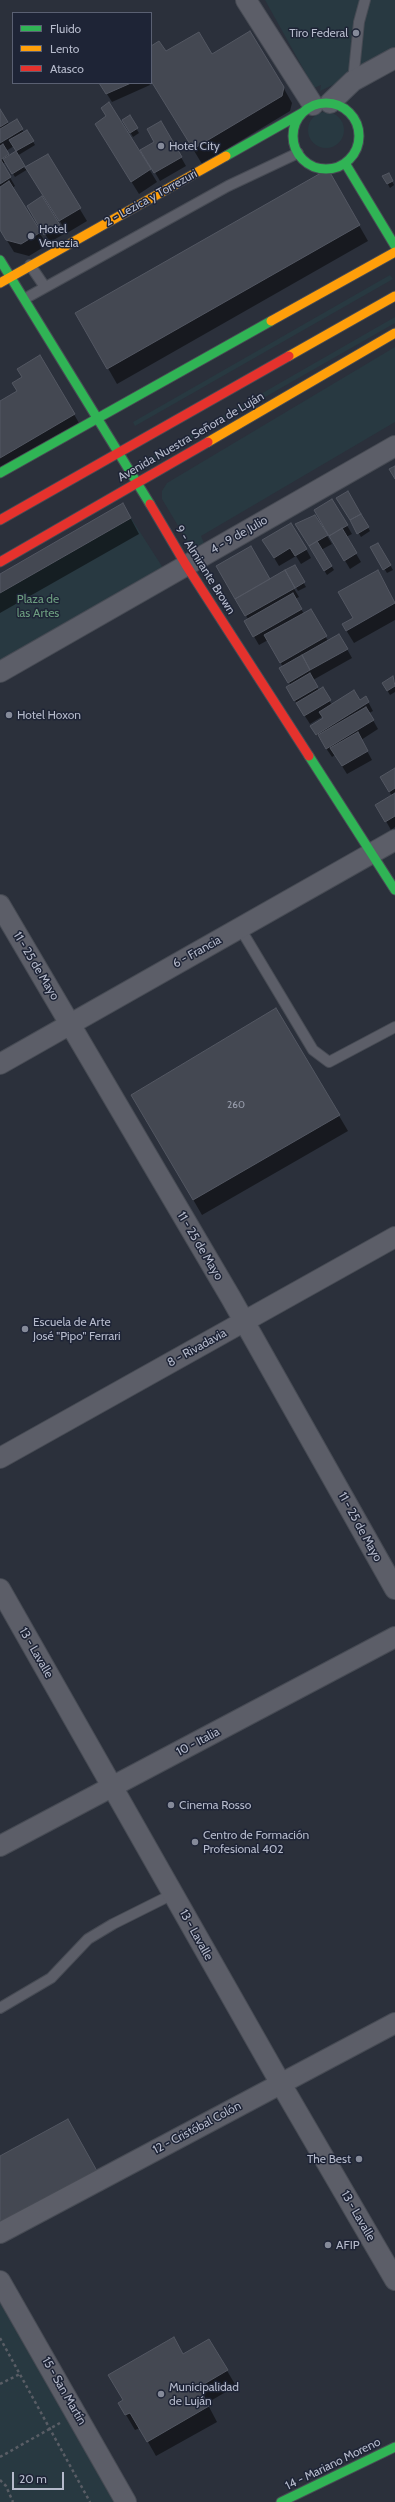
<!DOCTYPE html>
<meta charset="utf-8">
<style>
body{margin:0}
#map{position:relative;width:395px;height:2502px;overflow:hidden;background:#2b303b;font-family:Cabin,sans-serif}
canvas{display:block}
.legend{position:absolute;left:12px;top:12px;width:140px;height:72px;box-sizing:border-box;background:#1e2436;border:1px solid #5a6072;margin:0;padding:5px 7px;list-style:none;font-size:12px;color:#b5bacb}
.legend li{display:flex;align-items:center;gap:8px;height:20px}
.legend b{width:20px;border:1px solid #5a6072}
.scale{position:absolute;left:12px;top:2472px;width:52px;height:18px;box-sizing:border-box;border:2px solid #b5bacb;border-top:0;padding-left:5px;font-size:12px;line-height:14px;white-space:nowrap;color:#b5bacb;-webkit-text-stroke:3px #1e2436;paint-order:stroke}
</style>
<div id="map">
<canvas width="395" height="2502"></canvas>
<ul class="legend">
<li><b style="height:5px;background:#30b455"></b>Fluido</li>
<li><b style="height:5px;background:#ff9f0a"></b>Lento</li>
<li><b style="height:5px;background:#e5322d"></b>Atasco</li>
</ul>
<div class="scale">20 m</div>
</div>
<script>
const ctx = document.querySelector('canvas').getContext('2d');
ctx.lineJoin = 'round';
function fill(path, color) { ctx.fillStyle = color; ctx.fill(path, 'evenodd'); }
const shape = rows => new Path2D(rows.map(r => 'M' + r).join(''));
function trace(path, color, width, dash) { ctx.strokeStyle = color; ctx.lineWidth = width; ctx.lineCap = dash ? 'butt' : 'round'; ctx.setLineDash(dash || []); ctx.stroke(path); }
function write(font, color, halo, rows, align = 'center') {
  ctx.font = font + ' Cabin,sans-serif'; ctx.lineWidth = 3; ctx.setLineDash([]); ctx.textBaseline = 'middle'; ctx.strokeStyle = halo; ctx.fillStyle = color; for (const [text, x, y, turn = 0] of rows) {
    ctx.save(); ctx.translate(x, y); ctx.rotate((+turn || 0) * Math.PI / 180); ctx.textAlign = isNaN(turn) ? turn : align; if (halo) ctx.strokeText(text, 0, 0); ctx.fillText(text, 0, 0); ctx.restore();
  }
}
fill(shape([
 [265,0,395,0,395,47,375,57,373,66,320,91,321,85,314,88],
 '308 130a18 18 0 1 1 36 0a18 18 0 1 1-36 0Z',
 [390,275,393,279,135,426,133,422],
 [395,317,395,323,153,461,151,457],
 [395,347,395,422,201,536,206,548,198,552,192,549,162,499,162,491,167,483],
 [131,518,163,568,0,662,0,593],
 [0,2300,116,2502,0,2502]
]), '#283941');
fill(shape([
 [151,47,166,53,212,55,283,87,292,103,290,111,202,164,151,79],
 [100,83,149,83,150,85,112,102],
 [109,104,157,182,139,194,103,136],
 [0,110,9,125,16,120,24,133,27,131,35,145,17,156,25,169,47,155,87,221,67,233,28,169,15,177,6,162,2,164,15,186,12,188,47,245,29,256,14,252,0,229],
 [14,146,17,152,9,156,6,151],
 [129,117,139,133,133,137,123,120],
 [161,122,186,166,160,181,142,150,155,142],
 [328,171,368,241,117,384,77,314],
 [388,174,394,185,390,188,384,177],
 [42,198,64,234,50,242,28,206],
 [40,356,79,423,0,469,0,402,18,392,23,378],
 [348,493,370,531,361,537,338,498],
 [332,500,352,534,346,537,361,562,350,569,315,510],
 [123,504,139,534,0,613,0,575],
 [315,516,332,544,321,550,334,570,327,575,301,533],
 [264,541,306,549,311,558,301,564,296,556,279,566],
 [378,544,393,570,387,573,372,548],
 [217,566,269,580,284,572,299,597,295,599,304,614,310,610,328,641,339,635,352,658,313,680,319,691,322,689,332,705,360,701,366,698,373,711,369,713,378,729,361,740,372,760,347,774,335,755,332,757,311,726,324,718,323,716,310,724,287,688,291,686,281,668,283,667,268,640,259,645,245,621,248,619],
 [294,566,306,587,298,591,286,571],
 [377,572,395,603,395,620,354,643,343,625,354,619],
 [392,678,395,682,395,692,390,695,383,683],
 [395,770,395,827,391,830,377,805,392,796,381,778],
 [276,1009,348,1131,202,1215,133,1095],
 [209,2340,236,2386,207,2403,217,2422,156,2456,140,2428,135,2430,119,2403,183,2355]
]), '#0007');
const building = shape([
 [250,31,284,87,282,96,193,149,151,81,151,46,159,41,166,51,199,32,212,54,250,31],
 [99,83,131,83,106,94,99,83],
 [109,102,151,169,131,182,95,124,106,116,101,108,109,102],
 [0,109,8,122,0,127,0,109],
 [130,115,138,128,130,133,122,120,130,115],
 [17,119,23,129,0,143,0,129,17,119],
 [161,121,182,157,154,173,140,150,154,142,147,129,161,121],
 [27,130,34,141,16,151,9,140,27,130],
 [3,144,9,154,0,160,0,146,3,144],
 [16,151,25,166,12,174,3,159,16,151],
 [48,154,81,208,59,221,25,167,48,154],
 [1,160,11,177,0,184,0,161,1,160],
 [328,169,360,225,107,369,75,313,328,169],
 [389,173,393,181,387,184,382,176,389,173],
 [9,181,41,232,21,244,6,240,0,230,0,187,9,181],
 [42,196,60,225,44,235,27,206,42,196],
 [40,355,75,414,0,458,0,401,17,391,12,383,22,377,17,369,40,355],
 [395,466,395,479,389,469,395,466],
 [348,491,361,514,350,520,336,498,348,491],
 [332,499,348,525,329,536,314,510,332,499],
 [123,503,131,518,0,593,0,574,123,503],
 [361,514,369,527,357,534,350,520,361,514],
 [315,515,328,535,309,546,295,524,315,515],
 [291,523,307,549,295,556,290,548,274,558,262,540,291,523],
 [342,528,357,553,344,561,329,536,342,528],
 [317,541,332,566,324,571,309,546,317,541],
 [378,543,391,565,383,570,370,547,378,543],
 [251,546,270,579,235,599,216,566,251,546],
 [295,565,305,582,295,588,285,570,295,565],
 [285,570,295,588,245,616,235,599,285,570],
 [378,570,395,603,346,631,342,624,353,618,338,592,378,570],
 [293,593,302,609,253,637,244,621,293,593],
 [311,609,327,636,280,663,264,635,311,609],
 [339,634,348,649,310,670,302,655,339,634],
 [302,655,310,670,288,683,279,668,302,655],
 [310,673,318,687,294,701,286,687,310,673],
 [393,676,395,686,387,691,382,683,393,676],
 [323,687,331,700,304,716,296,703,323,687],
 [354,690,360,700,366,696,369,702,316,735,310,726,323,718,319,712,354,690],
 [366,707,374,720,326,749,318,735,366,707],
 [358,732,368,751,342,766,330,748,358,732],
 [395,768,395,788,389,792,380,777,395,768],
 [395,793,395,816,385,822,375,805,395,793],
 [276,1008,340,1115,193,1200,131,1095,276,1008],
 [68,2119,97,2171,0,2222,0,2156,68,2119],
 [174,2337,183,2354,209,2339,228,2370,199,2387,209,2406,147,2442,130,2413,125,2415,118,2403,123,2400,108,2375,174,2337]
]);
fill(building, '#444852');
trace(building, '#535762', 1);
const lane = shape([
 [353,81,359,22,365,0],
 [30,265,45,287],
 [26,298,228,186,298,153],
 [240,928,313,1050,329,1062,395,1027],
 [0,2008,51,1978,88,1939,113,1924,173,1894]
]);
const street = shape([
 [246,0,313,105],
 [330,103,353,81,395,58],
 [0,672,395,446],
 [0,905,231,1298,395,1589],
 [0,1064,395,840],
 [0,1458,395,1237],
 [0,1589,281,2084,395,2280],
 [0,1846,395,1637],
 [0,2233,395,2023],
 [0,2281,126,2502]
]);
const fast = shape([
 '293 136a33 33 0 1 1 66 0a33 33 0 1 1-66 0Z',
 [226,156,302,113],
 [345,163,395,246],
 [0,260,150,504],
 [0,473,271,321],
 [309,756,395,890],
 [281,2502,395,2447]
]);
const slow = shape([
 [0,283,226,156],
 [271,321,395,252],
 [289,356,395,296],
 [208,442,395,333]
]);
const jam = shape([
 [150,504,186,565,309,756],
 [0,520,289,356],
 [0,562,208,442]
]);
trace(lane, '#474b54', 12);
trace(street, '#474b54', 22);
trace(fast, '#474b54', 11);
trace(slow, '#474b54', 11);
trace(jam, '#474b54', 11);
trace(shape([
 [0,2338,90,2502],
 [0,2384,20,2374],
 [0,2457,60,2423],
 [0,2480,6,2486,13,2502]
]), '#595d65', 2.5, [3, 3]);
trace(lane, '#5c5e68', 10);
trace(street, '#5c5e68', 20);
trace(fast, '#30b455', 9);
trace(slow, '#ff9f0a', 9);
trace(jam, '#e5322d', 9);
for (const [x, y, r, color] of [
 [356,33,4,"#858a99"],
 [161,146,4,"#858a99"],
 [31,236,4,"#858a99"],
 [9,715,4,"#858a99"],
 [25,1329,4,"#858a99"],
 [171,1805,4,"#858a99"],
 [195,1842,4,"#858a99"],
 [359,2159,4,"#858a99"],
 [328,2245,4,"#858a99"],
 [161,2394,4,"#858a99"]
]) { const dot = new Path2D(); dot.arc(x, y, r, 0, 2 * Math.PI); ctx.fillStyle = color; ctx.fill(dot); trace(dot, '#1e2436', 1.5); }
write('10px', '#999ead', null, [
 ["260",236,1105]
]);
write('12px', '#b5bacb', '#1e2436', [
 ["Tiro Federal",348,33,"right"],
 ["Hotel City",169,146],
 ["Hotel",39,229],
 ["Venezia",39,243],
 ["Hotel Hoxon",17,715],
 ["Escuela de Arte",33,1322],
 ["José \"Pipo\" Ferrari",33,1336],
 ["Cinema Rosso",179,1805],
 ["Centro de Formación",203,1835],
 ["Profesional 402",203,1849],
 ["The Best",351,2159,"right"],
 ["AFIP",336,2245],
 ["Municipalidad",169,2387],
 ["de Luján",169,2401]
], 'left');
write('12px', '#b5bacb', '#1e2436', [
 ["2 - Lezica y Torrezuri",151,198,-29],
 ["Avenida Nuestra Señora de Luján",191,437,-30],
 ["4 - 9 de Julio",239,535,-30],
 ["9 - Almirante Brown",205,570,58],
 ["6 - Francia",197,952,-29],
 ["11 - 25 de Mayo",36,966,59],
 ["11 - 25 de Mayo",200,1246,59],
 ["8 - Rivadavia",197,1348,-29],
 ["11 - 25 de Mayo",360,1527,61],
 ["13 - Lavalle",36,1653,60],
 ["10 - Italia",198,1742,-28],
 ["13 - Lavalle",196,1935,61],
 ["12 - Cristóbal Colón",197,2128,-28],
 ["13 - Lavalle",358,2216,60],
 ["15 - San Martín",64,2391,60],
 ["14 - Mariano Moreno",333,2464,-26]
]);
write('12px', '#6c9d7f', '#1e2436', [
 ["Plaza de",38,599],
 ["las Artes",38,613]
]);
</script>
